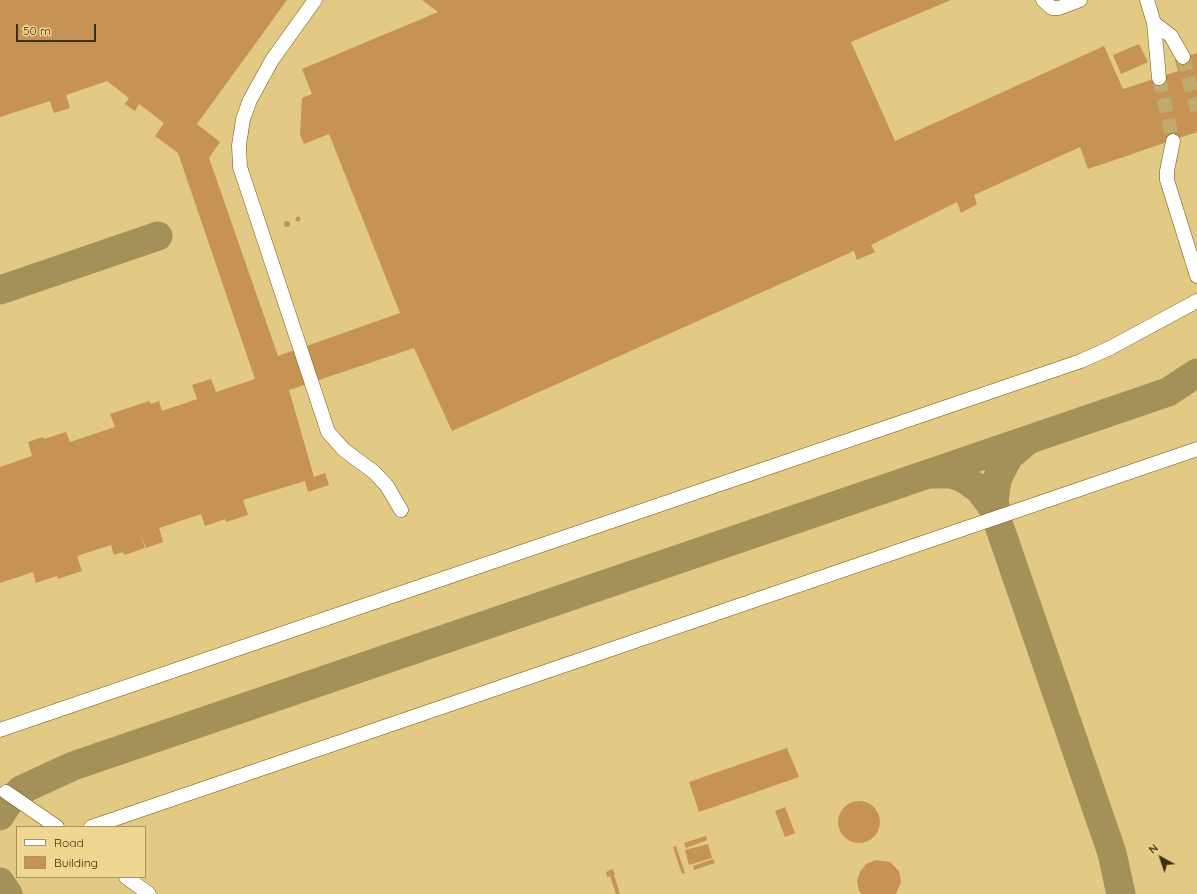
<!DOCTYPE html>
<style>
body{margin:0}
#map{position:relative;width:1197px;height:894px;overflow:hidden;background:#e2c984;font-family:Quicksand,sans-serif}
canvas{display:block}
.legend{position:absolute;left:16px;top:826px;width:130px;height:52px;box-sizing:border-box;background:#efd691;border:1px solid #a7945f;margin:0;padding:5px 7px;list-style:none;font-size:12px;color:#3a3013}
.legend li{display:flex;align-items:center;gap:8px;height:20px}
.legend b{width:20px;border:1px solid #a7945f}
.north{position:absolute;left:1141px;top:838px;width:40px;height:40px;-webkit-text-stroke:3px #efd691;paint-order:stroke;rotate:320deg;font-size:11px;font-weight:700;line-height:16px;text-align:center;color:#3a3013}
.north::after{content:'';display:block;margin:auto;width:14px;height:18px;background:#3a3013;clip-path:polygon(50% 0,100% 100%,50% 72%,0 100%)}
.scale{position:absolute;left:16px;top:24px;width:80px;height:18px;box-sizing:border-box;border:2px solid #3a3013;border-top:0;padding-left:5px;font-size:12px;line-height:14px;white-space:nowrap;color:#3a3013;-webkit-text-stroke:3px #efd691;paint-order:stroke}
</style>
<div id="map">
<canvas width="1197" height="894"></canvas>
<ul class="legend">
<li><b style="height:5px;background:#fff"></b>Road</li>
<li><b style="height:11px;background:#c69354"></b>Building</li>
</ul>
<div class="north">N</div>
<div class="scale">50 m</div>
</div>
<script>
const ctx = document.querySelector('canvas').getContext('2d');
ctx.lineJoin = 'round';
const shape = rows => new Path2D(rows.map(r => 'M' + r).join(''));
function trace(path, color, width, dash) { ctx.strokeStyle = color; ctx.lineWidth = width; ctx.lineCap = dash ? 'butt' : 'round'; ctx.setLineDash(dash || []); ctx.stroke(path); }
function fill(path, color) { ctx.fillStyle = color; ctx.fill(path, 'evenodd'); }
trace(shape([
 [0,290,158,236],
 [930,474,951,474,963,478,979,489,993,508,1112,853,1121,894],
 [997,517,994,501,997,479,1009,456,1027,441],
 [0,816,8,803,21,790,73,766,1168,392,1197,373],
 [0,882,8,894]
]), '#a4915a', 29);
fill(shape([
 [0,0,287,0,197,124,220,142,209,158,278,356,400,313,329,134,304,144,300,134,302,98,312,94,302,69,438,12,422,0,951,0,851,42,895,141,1104,46,1123,89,1178,71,1175,60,1197,53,1197,132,1088,169,1080,147,974,195,977,204,961,213,957,202,871,245,875,252,857,260,854,251,452,431,414,348,289,390,314,477,325,473,329,485,308,492,305,481,243,500,248,515,226,522,225,519,205,526,201,514,159,528,163,542,146,548,141,535,145,548,124,555,123,552,114,555,111,545,77,556,82,571,58,579,57,576,36,583,33,572,0,583,0,467,32,456,28,442,43,437,44,439,66,432,70,442,115,427,110,414,149,401,151,404,159,401,162,411,197,399,192,385,211,379,216,392,255,379,178,153,155,136,164,123,139,104,135,111,125,104,129,98,107,81,66,95,70,108,54,113,50,101,0,117],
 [1139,44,1148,62,1121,74,1113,55],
 '295.5 219a2.5 2.5 0 1 1 5 0a2.5 2.5 0 1 1-5 0Z',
 '284 224a3 3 0 1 1 6 0a3 3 0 1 1-6 0Z',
 [787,748,799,777,699,812,689,782],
 '838 822a21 21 0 1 1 42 0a21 21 0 1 1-42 0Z',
 [785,807,795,833,785,837,775,811],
 [706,836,707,840,686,848,684,843],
 [708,844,712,858,689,865,685,850],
 [676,846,685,873,682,874,673,847],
 [713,859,715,863,694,870,693,866],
 [876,860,890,862,899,871,901,882,896,894,862,894,859,891,857,881,860,872,866,864],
 [613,869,615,875,614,875,620,894,616,894,610,876,607,877,606,872]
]), '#c69354');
trace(shape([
 [1183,57,1197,111],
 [1159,78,1173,141]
]), '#c0aa6d', 14, [14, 7]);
const minor = shape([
 [315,0,272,60,250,100,243,119,239,145,240,167,328,432,344,450,374,472,387,486,401,510],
 [1043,0,1052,8,1059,8,1080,0],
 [1147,0,1154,23,1159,78],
 [1154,23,1171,36,1183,57],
 [1173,141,1167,171,1167,180,1197,276],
 [0,730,1081,361,1110,348,1197,301],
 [6,792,57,827],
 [91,827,1197,449],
 [126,877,149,894]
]);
trace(minor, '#6e580a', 15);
trace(minor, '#fff', 14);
</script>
